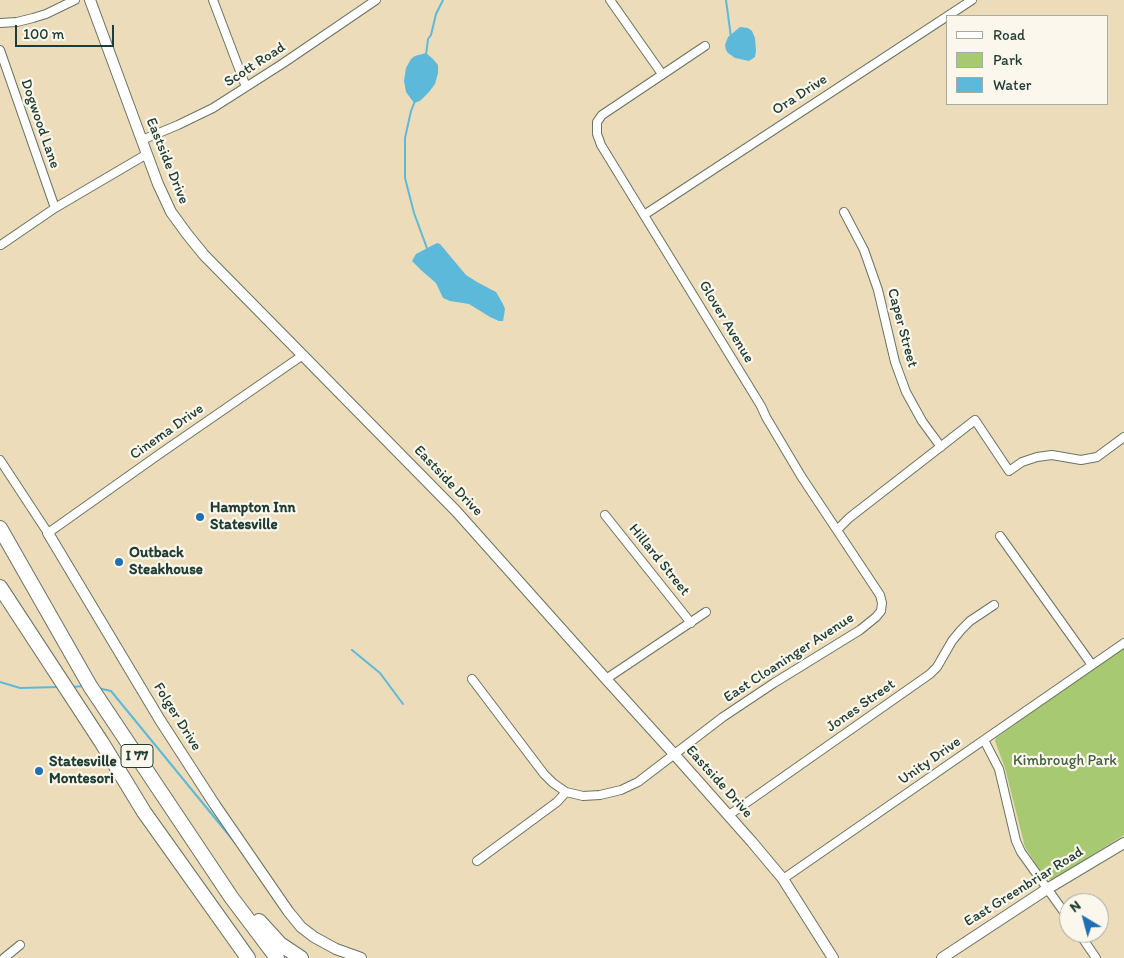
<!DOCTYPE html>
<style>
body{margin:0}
#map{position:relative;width:1124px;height:958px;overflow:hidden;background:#eddcb9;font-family:Itim,sans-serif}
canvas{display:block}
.legend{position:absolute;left:946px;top:15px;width:162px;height:90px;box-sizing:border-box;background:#fbf7ec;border:1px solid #a3ada2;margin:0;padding:6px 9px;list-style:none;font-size:15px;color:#1f3d34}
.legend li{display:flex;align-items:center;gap:10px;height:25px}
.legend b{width:25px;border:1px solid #a3ada2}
.north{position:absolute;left:1059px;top:893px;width:50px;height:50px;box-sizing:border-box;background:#fbf7ec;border:1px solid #a3ada2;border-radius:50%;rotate:323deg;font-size:14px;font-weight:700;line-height:20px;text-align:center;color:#1f3d34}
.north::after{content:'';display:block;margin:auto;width:18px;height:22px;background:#1f6fb2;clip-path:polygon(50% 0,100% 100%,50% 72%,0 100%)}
.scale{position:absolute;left:15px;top:25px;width:99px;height:22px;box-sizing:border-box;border:2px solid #1f3d34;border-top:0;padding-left:6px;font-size:15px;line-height:18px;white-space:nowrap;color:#1f3d34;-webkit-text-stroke:4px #fbf7ec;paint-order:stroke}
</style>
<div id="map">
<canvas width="1124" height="958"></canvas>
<ul class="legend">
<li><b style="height:6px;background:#fff"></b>Road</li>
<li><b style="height:14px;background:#a7c972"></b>Park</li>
<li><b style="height:14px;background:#5cb9da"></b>Water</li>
</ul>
<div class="north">N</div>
<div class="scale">100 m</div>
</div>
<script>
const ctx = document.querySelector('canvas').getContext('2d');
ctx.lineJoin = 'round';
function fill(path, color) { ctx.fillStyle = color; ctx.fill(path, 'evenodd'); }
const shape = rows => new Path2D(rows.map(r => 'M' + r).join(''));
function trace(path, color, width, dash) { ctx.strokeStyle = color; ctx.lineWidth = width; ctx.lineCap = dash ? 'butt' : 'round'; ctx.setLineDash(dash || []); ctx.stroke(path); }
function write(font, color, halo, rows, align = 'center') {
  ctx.font = font + ' Itim,sans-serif'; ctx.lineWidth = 4.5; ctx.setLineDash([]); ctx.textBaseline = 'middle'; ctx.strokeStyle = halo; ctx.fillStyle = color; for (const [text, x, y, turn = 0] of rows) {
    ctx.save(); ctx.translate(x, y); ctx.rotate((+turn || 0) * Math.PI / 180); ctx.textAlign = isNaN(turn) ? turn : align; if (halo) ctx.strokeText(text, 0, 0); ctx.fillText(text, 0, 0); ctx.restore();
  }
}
fill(shape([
 [1124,646,1124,835,1052,880,1047,878,1042,874,1025,847,1005,768,995,741,996,738]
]), '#a7c972');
fill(shape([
 [740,27,748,28,752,31,755,38,756,51,755,57,749,61,735,58,728,53,726,50,725,45,728,37],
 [426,53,433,59,438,65,438,73,435,84,429,92,420,101,414,103,406,92,404,81,406,68,411,59,415,56],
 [437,243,440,244,466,275,477,282,496,292,503,304,505,309,503,321,499,321,490,317,469,304,450,301,443,298,436,283,422,271,412,261,416,254]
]), '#5cb9da');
trace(shape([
 [726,0,731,37],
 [426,55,428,39,431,35,436,14,443,0],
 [415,101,411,111,405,138,405,178,414,213,428,251],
 [352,650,380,673,403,704],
 [0,682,20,688,58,687],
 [73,687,83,686],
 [98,688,111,691,237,845]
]), '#5cb9da', 2);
const street = shape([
 [213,0,246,87],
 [610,0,662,74],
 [0,23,17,22,33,18,46,14,75,0],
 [0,50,55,208],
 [142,140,178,125,213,108,282,64,376,0],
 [844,212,864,250,878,290,895,362,906,392,922,421,941,447],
 [644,215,972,0],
 [1,245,55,208,147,154],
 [0,460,48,533,161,453,303,355],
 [605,515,691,623],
 [837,530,849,518,975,420,1009,471,1022,462,1037,457,1052,455,1081,460,1097,457,1124,437],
 [1000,536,1092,665],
 [472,679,544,774,553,783,566,792],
 [606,679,706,612],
 [984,740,999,769,1016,841,1021,852,1069,919],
 [729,815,930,674,937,667,952,641,961,630,970,621,994,605],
 [477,861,557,802,566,792,583,796,600,795,621,790,638,782,723,717,774,683,860,630,876,617,881,611,882,603,880,595,801,476,766,417,761,406,601,145,597,134,597,122,602,115,705,46],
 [783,879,1124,643],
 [1079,933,1096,958],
 [4,958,20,945]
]);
const secondary = shape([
 [90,0,158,184,171,212,187,234,204,255,456,511,606,679,674,754,752,842,783,879,833,958],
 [48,533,160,720,215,805,288,911,301,927,314,937,336,949,361,958],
 [942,958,1047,889,1124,843]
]);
const highway = shape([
 [0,528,90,686,231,897,277,958],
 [0,587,102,743,144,812,248,958],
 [259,921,280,944,301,958]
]);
trace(street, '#677563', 10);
trace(secondary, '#677563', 12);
trace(highway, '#677563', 16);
trace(street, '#fff', 8);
trace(secondary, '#fff', 10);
trace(highway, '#fff', 14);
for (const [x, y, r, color] of [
 [200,517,5,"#1f6fb2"],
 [119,562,5,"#1f6fb2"],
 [39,771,5,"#1f6fb2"]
]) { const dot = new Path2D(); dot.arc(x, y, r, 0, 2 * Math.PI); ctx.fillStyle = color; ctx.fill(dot); trace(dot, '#fbf7ec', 2); }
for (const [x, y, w] of [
 [137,756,32]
]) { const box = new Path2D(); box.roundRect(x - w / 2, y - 11.5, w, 23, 4); ctx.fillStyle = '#fbf7ec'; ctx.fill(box); trace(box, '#1f3d34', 1); }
write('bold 14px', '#1f3d34', null, [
 ["I 77",137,756]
]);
write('15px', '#1f3d34', '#fbf7ec', [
 ["Scott Road",255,65,-33],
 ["Ora Drive",800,95,-33],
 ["Dogwood Lane",40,124,71],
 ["Eastside Drive",167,161,68],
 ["Glover Avenue",726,322,59],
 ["Caper Street",902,328,75],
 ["Cinema Drive",167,432,-35],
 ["Eastside Drive",448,481,46],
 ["Hillard Street",659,560,51],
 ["East Cloaninger Avenue",789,658,-33],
 ["Jones Street",861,706,-35],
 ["Folger Drive",177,717,58],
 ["Unity Drive",930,761,-35],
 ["Eastside Drive",719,782,48],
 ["East Greenbriar Road",1024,887,-32]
]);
write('bold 15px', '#1f3d34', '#fbf7ec', [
 ["Hampton Inn",210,508],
 ["Statesville",210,525],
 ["Outback",129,553],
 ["Steakhouse",129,570],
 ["Statesville",49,762],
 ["Montesori",49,779]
], 'left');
write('15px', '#416044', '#fbf7ec', [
 ["Kimbrough Park",1065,761]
]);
</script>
